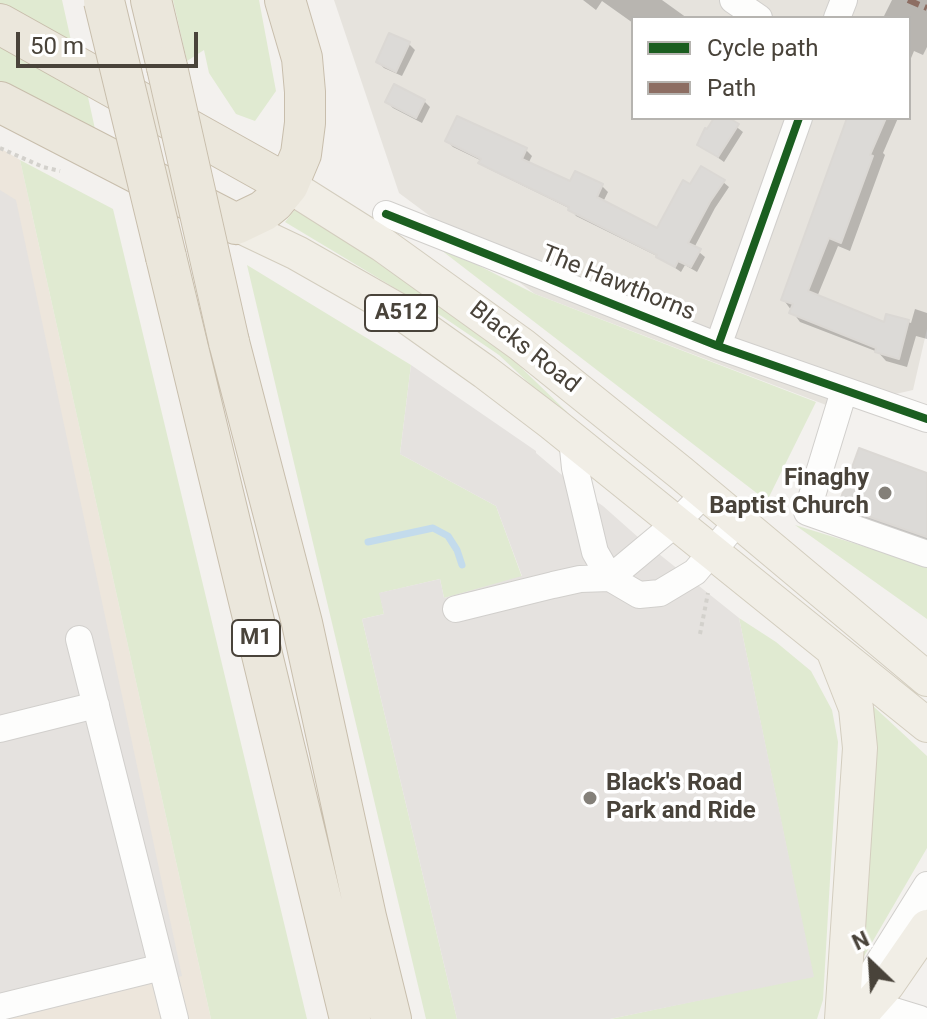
<!DOCTYPE html>
<style>
body{margin:0}
#map{position:relative;width:927px;height:1019px;overflow:hidden;background:#f3f1ee;font-family:Roboto,sans-serif}
canvas{display:block}
.legend{position:absolute;left:631px;top:16px;width:280px;height:104px;box-sizing:border-box;background:#fff;border:2px solid #b6b4b0;margin:0;padding:10px 14px;list-style:none;font-size:24px;color:#49433a}
.legend li{display:flex;align-items:center;gap:16px;height:40px}
.legend b{width:40px;border:2px solid #b6b4b0}
.north{position:absolute;left:831px;top:923px;width:80px;height:80px;-webkit-text-stroke:6px #fff;paint-order:stroke;rotate:335deg;font-size:22px;font-weight:700;line-height:32px;text-align:center;color:#49433a}
.north::after{content:'';display:block;margin:auto;width:28px;height:36px;background:#49433a;clip-path:polygon(50% 0,100% 100%,50% 72%,0 100%)}
.scale{position:absolute;left:16px;top:32px;width:182px;height:36px;box-sizing:border-box;border:4px solid #49433a;border-top:0;padding-left:10px;font-size:24px;line-height:28px;white-space:nowrap;color:#49433a;-webkit-text-stroke:6px #fff;paint-order:stroke}
</style>
<div id="map">
<canvas width="927" height="1019"></canvas>
<ul class="legend">
<li><b style="height:10px;background:#1b5e20"></b>Cycle path</li>
<li><b style="height:10px;background:#8d6e63"></b>Path</li>
</ul>
<div class="north">N</div>
<div class="scale">50 m</div>
</div>
<script>
const ctx = document.querySelector('canvas').getContext('2d');
ctx.lineJoin = 'round';
function fill(path, color) { ctx.fillStyle = color; ctx.fill(path, 'evenodd'); }
const shape = rows => new Path2D(rows.map(r => 'M' + r).join(''));
function trace(path, color, width, dash) { ctx.strokeStyle = color; ctx.lineWidth = width; ctx.lineCap = dash ? 'butt' : 'round'; ctx.setLineDash(dash || []); ctx.stroke(path); }
function write(font, color, halo, rows, align = 'center') {
  ctx.font = font + ' Roboto,sans-serif'; ctx.lineWidth = 7; ctx.setLineDash([]); ctx.textBaseline = 'middle'; ctx.strokeStyle = halo; ctx.fillStyle = color; for (const [text, x, y, turn = 0] of rows) {
    ctx.save(); ctx.translate(x, y); ctx.rotate((+turn || 0) * Math.PI / 180); ctx.textAlign = isNaN(turn) ? turn : align; if (halo) ctx.strokeText(text, 0, 0); ctx.fillText(text, 0, 0); ctx.restore();
  }
}
fill(shape([
 [334,0,927,0,927,329,913,390,834,408,535,294,399,193],
 [633,18,909,18,909,118,633,118]
]), '#e6e3dd');
fill(shape([
 [0,148,20,160,211,1019,0,1019]
]), '#ede6dc');
fill(shape([
 [0,0,62,0,72,45,0,4],
 [173,0,259,0,276,91,255,121,236,114,209,73,204,50,187,61],
 [0,41,86,88,97,138,0,85],
 [20,160,113,209,307,1019,211,1019],
 [297,207,501,348,567,412,564,416,499,355,443,317,285,222],
 [428,240,535,294,816,402,767,501],
 [247,265,411,365,400,454,496,506,522,577,444,598,440,579,380,593,384,614,362,619,457,1019,426,1019],
 [795,525,927,566,927,619],
 [739,618,776,642,811,671,832,710,838,742,823,1000,817,1019,610,1019,813,976],
 [872,705,927,756,927,848,863,958,858,959]
]), '#e0ead1');
fill(shape([
 [0,190,16,200,182,976,0,1018],
 [411,365,536,451,536,453,581,491,603,506,639,538,739,618,814,977,610,1019,457,1019,362,619,384,614,379,593,440,579,444,598,522,576,496,506,400,454]
]), '#e5e2df');
fill(shape([
 [583,0,662,0,687,18,633,18,633,23,602,1,596,10],
 [892,0,927,0,927,47,923,55,914,51,909,63,909,18,883,18],
 [409,44,415,50,402,76,384,68,378,62],
 [424,101,430,107,422,123,393,108,387,102],
 [458,118,526,150,532,156,528,164,571,184,602,186,608,192,603,202,658,231,691,187,723,182,729,187,715,208,694,248,705,257,697,272,685,265,681,272,659,257,576,216,571,209,487,168,482,161,453,147,447,141],
 [716,118,725,118,743,132,724,162,699,144],
 [847,118,898,118,883,153,885,155,850,251,838,246,817,297,885,325,887,316,911,323,915,309,927,313,927,339,916,336,907,367,886,361,878,352,800,322,783,299,845,130,843,128],
 [927,475,927,545,852,518,840,505]
]), '#0003');
trace(shape([
 [368,542,433,528,448,536,457,550,462,565]
]), '#c3dbec', 7);
const building = shape([
 [389,33,410,42,396,72,376,62,389,33],
 [394,84,425,100,416,118,385,102,394,84],
 [457,116,527,148,522,159,570,181,575,171,603,184,597,197,657,228,683,180,690,184,701,166,725,180,710,202,688,243,701,249,691,267,678,261,675,267,656,257,657,255,568,210,569,207,478,163,481,159,445,141,457,116],
 [714,118,729,118,739,124,718,157,697,145,705,128,707,129,714,118],
 [847,118,886,118,870,155,873,156,841,243,829,238,808,291,884,322,886,314,909,320,899,359,875,352,876,348,789,313,793,304,781,300,847,118],
 [859,448,927,473,927,537,838,506,859,448]
]);
fill(building, '#dcdad7');
trace(building, '#dbd8d4', 2);
const minor = shape([
 [733,0,759,18],
 [837,18,844,0],
 [386,214,718,346,927,419],
 [718,346,799,118],
 [844,391,807,512,927,554],
 [572,439,575,468,595,552,610,578,639,595,660,593,695,572,738,521],
 [456,609,553,585,580,579,610,578,676,523,705,493],
 [79,639,175,1019],
 [0,729,96,705],
 [871,1004,920,1019],
 [0,1007,162,967],
 [847,1013,927,885]
]);
const major = shape([
 [288,185,383,245,522,345,681,473,927,679],
 [236,224,297,253,399,311,485,372,552,423,927,725],
 [834,652,856,708,860,748,842,1019],
 [857,1019,887,985,927,927]
]);
const highway = shape([
 [151,0,167,67],
 [0,24,288,185],
 [0,102,236,224,263,211,274,202,288,185,301,154,305,123,305,92,302,58,285,0],
 [166,257,350,1019],
 [229,342,302,623,366,917,391,1019]
]);
trace(minor, '#d1cfcc', 28);
trace(major, '#d3cdbe', 36);
trace(highway, '#c8beac', 42);
trace(shape([
 [0,148,43,167,60,171],
 [700,634,708,593]
]), '#d3d1cc', 4, [4, 4]);
trace(minor, '#fdfdfc', 26);
trace(major, '#f1eee6', 34);
trace(highway, '#ebe7dc', 40);
const highwayBridge = shape([
 [104,1,166,257],
 [167,67,229,342]
]);
trace(highwayBridge, '#c8beac', 42, []);
trace(highwayBridge, '#ebe7dc', 40);
trace(shape([
 [908,0,927,8]
]), '#8d6e63', 6, [12, 6]);
trace(shape([
 [386,214,718,346,927,419],
 [718,346,799,118]
]), '#1b5e20', 8);
for (const [x, y, r, color] of [
 [885,493,8,"#848079"],
 [590,798,8,"#848079"]
]) { const dot = new Path2D(); dot.arc(x, y, r, 0, 2 * Math.PI); ctx.fillStyle = color; ctx.fill(dot); trace(dot, '#fff', 3); }
for (const [x, y, w] of [
 [401,313,72],
 [256,638,48]
]) { const box = new Path2D(); box.roundRect(x - w / 2, y - 18, w, 36, 6); ctx.fillStyle = '#fff'; ctx.fill(box); trace(box, '#49433a', 2); }
write('bold 22px', '#49433a', null, [
 ["A512",401,313],
 ["M1",256,638]
]);
write('24px', '#49433a', '#fff', [
 ["The Hawthorns",618,284,22],
 ["Blacks Road",524,348,38]
]);
write('bold 24px', '#49433a', '#fff', [
 ["Finaghy",869,479],
 ["Baptist Church",869,507],
 ["Black's Road",606,784,"left"],
 ["Park and Ride",606,812,"left"]
], 'right');
</script>
